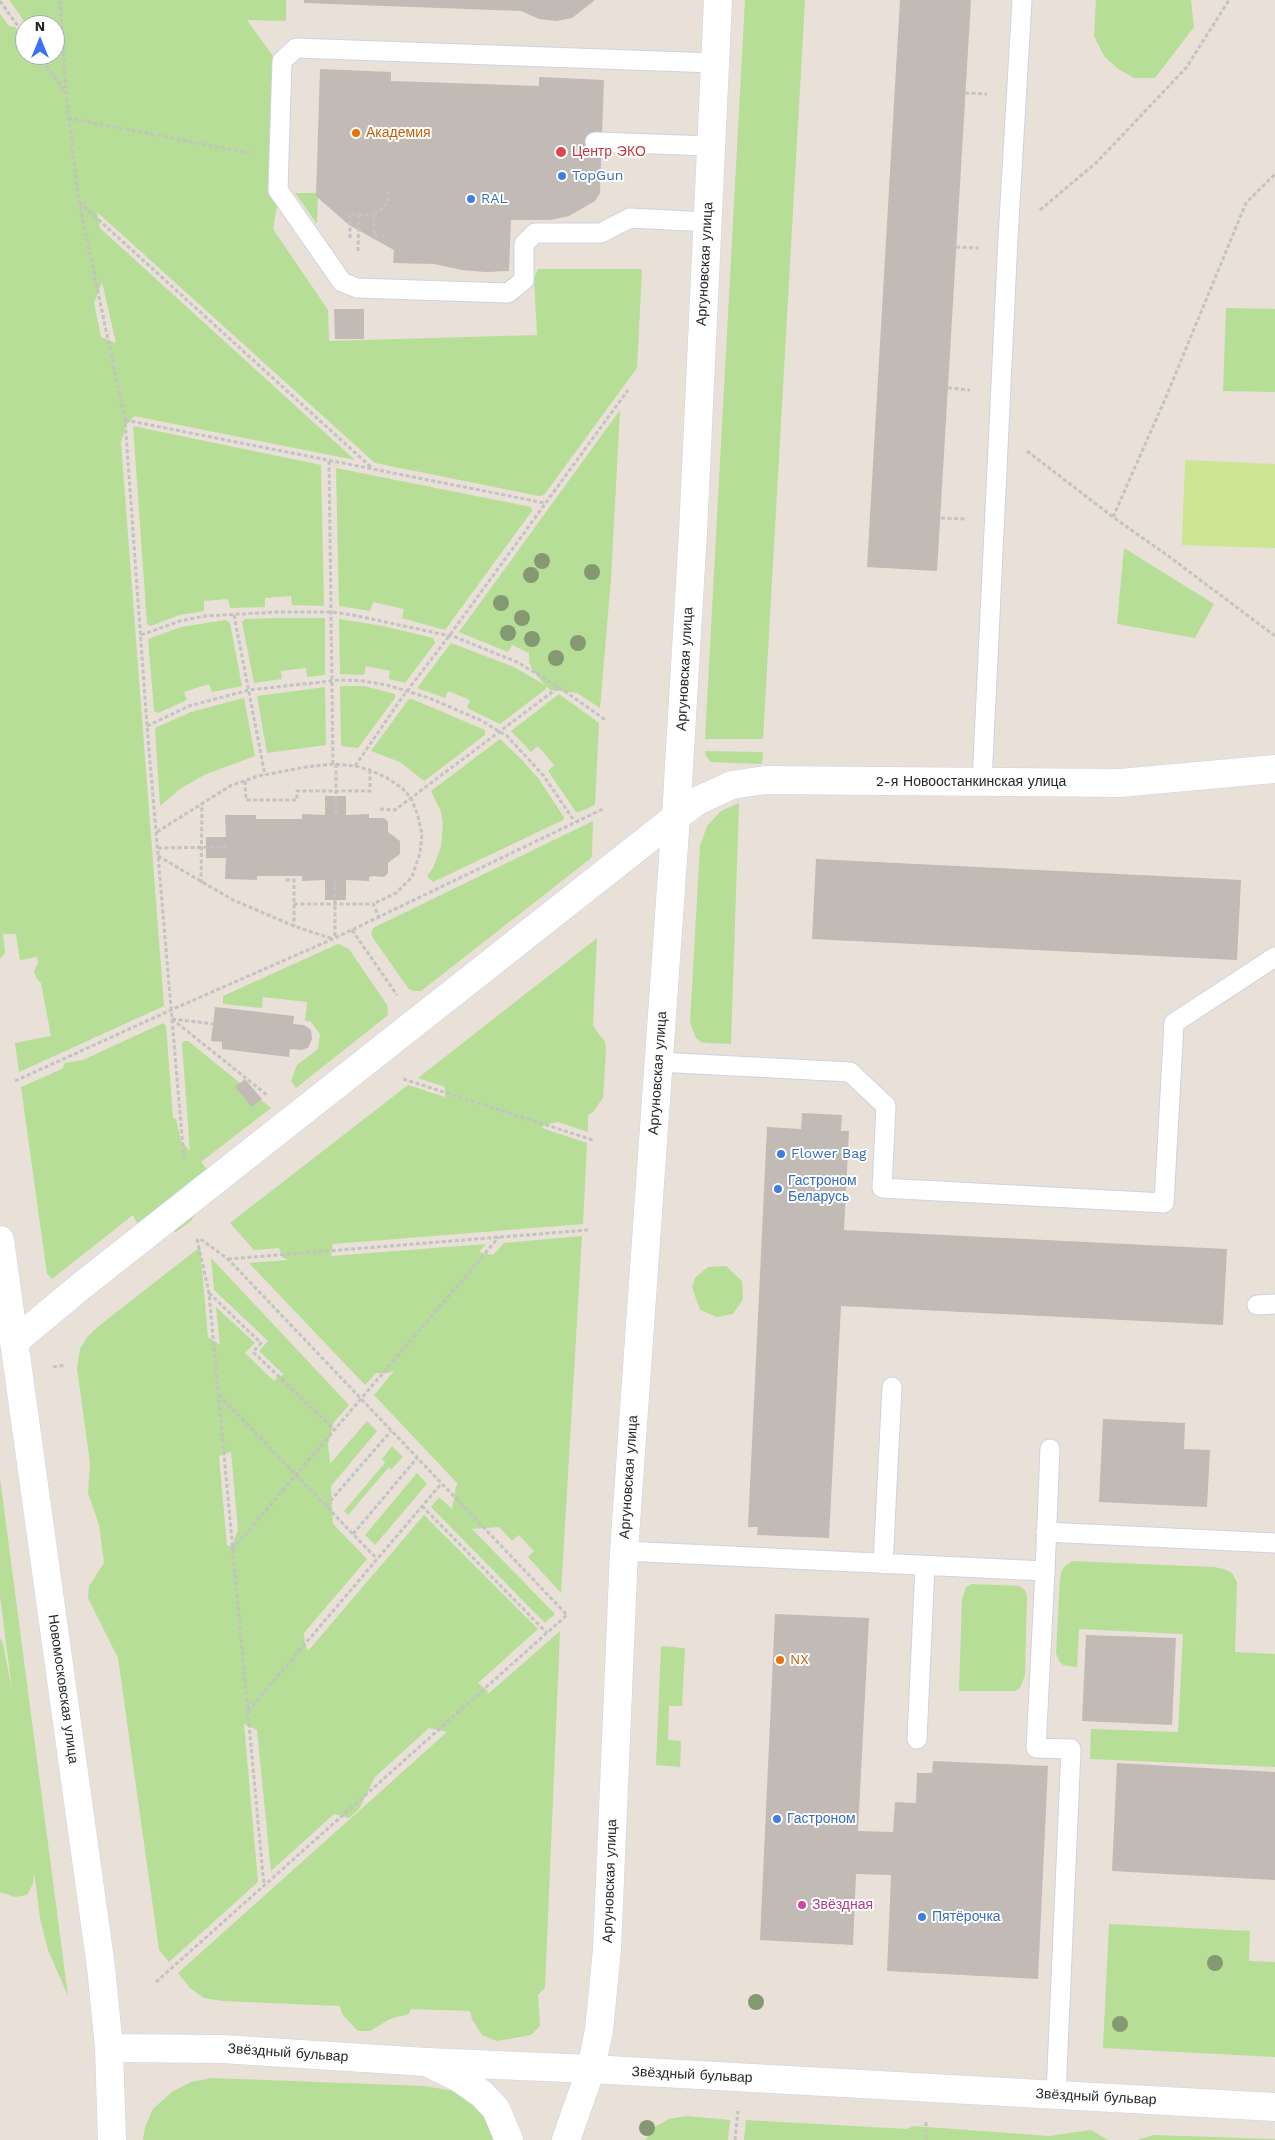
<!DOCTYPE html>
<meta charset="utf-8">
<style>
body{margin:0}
#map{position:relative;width:1275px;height:2140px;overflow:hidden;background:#e9e0d8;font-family:"Work Sans",sans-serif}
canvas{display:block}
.north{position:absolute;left:15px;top:15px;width:50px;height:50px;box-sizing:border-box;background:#fff;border:1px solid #a9a9a9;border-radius:50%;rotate:0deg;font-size:14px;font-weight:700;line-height:20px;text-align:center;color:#272727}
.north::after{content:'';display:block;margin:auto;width:18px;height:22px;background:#3e72f0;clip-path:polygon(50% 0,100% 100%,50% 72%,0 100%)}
</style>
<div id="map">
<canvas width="1275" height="2140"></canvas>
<div class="north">N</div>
</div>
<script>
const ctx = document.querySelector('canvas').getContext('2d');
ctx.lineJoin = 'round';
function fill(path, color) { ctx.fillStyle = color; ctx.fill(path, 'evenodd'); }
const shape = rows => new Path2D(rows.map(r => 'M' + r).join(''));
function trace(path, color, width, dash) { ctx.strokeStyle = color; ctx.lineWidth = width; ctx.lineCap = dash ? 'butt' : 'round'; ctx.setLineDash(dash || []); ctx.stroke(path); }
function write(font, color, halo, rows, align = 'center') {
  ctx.font = font + ' "Work Sans",sans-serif'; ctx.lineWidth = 4; ctx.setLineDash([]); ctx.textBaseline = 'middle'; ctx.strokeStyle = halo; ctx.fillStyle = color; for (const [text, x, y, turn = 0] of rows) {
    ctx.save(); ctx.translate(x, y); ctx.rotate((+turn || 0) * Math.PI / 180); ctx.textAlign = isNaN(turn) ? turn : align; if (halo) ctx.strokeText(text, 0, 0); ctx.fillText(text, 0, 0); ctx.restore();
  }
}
fill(shape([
 [9,0,286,0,286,21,247,20,275,59,279,194,273,229,328,310,329,341,537,335,534,278,538,269,642,269,637,368,544,495,539,496,375,463,97,212,100,228,355,460,134,416,126,426,121,443,164,1006,19,1072,15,1043,51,1036,41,983,37,979,34,971,38,963,37,957,20,960,16,934,3,934,5,953,0,959,0,14,9,26,15,27,25,39,25,55,55,55,55,25,27,25],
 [102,282,116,343,101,337,94,303],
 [745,0,805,0,763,739,705,739],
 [1096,0,1191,0,1194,27,1155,78,1134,78,1118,69,1104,56,1094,36],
 [295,193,318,193,317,224],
 [1226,308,1275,309,1275,392,1223,391],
 [620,410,611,579,600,708,577,693,550,690,546,686,546,689,500,724,467,708,470,700,448,691,445,698,417,688,451,643,514,667,545,685,533,671,529,662,529,653,512,645,508,652,459,632],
 [133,426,321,465,324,606,292,605,291,596,265,598,265,607,230,608,228,599,204,601,204,611,179,615,151,626,147,624],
 [336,468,531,507,532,511,445,630,402,618,404,609,373,602,370,611,339,606],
 [1124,548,1214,604,1195,638,1117,624],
 [278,618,325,618,325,675,307,677,306,668,281,671,282,679,254,683,242,622,245,619],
 [339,619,383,626,433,638,435,643,405,683,389,679,390,671,366,666,364,675,340,674],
 [226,620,230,623,242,686,212,692,209,684,184,692,187,700,158,713,154,711,148,639,181,627],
 [340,686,364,686,395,694,395,698,358,748,341,746],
 [325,687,326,745,267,753,257,696],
 [559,694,599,723,595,805,579,812,576,812,548,771,554,765,538,746,531,752,511,731],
 [244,698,255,756,204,775,180,789,160,806,155,728,191,712],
 [412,699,485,730,485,735,424,781,400,762,371,751,408,700],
 [500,739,522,760,538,778,564,817,563,820,433,882,427,876,433,868,441,847,443,824,441,812,431,791],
 [705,751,763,752,762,764,711,762,706,756],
 [739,803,731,1044,708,1043,701,1042,696,1038,690,1023,700,846,707,826,721,811],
 [593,821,592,856,590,859,421,991,413,991,408,988,373,938,371,934,373,928],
 [597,938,593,1026,605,1042,606,1050,603,1098,593,1112,588,1115,588,1132,558,1122,544,1125,542,1128,587,1143,583,1224,333,1244,331,1256,486,1244,479,1252,493,1255,504,1243,582,1236,561,1593,528,1557,534,1551,519,1535,512,1541,499,1527,472,1529,555,1614,545,1623,431,1507,439,1497,452,1509,456,1486,458,1484,374,1395,394,1371,388,1373,376,1373,365,1385,249,1263,288,1260,282,1257,279,1248,254,1250,230,1223,408,1085,445,1097,445,1087,418,1078],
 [338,944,349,949,387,1005,388,1015,296,1088,291,1081,297,1065,318,1049,320,1034,310,1021,305,1021,307,1002,263,997,262,1008,223,1004,223,996],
 [163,1023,166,1026,173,1118,176,1119,181,1141,190,1151,182,1044,184,1041,188,1041,271,1108,201,1162,207,1169,208,1195,191,1221,176,1232,139,1227,133,1215,52,1279,47,1274,21,1087,62,1069,65,1063,83,1060],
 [200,1247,208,1337,220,1345,216,1307,255,1343,245,1353,274,1381,279,1376,284,1375,259,1351,268,1341,214,1290,211,1258,349,1405,334,1422,328,1444,330,1464,367,1421,377,1431,331,1486,333,1524,367,1559,304,1633,305,1644,308,1651,424,1515,538,1629,478,1683,488,1691,487,1695,560,1631,545,1988,538,1995,540,2026,531,2035,497,2041,482,2035,472,2019,470,2011,411,2009,409,2014,390,2019,370,2031,358,2031,342,2014,340,2006,223,2001,204,1998,190,1988,178,1973,447,1732,429,1728,375,1777,359,1809,349,1818,334,1814,271,1871,257,1730,244,1724,258,1882,169,1962,159,1950,118,1658,88,1598,89,1586,104,1563,99,1525,88,1493,90,1463,77,1368,80,1349,88,1336,100,1325],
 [231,1452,238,1530,232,1545,227,1546,219,1456],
 [726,1266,742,1281,743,1299,733,1314,717,1317,700,1310,692,1287,695,1278,708,1267],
 [392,1446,403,1457,391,1470,389,1467,348,1515,344,1511,385,1463,382,1459],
 [417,1473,427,1484,375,1545,365,1535],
 [0,1478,68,1996,48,1950,40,1918,34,1871,33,1884,27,1895,15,1897,0,1892,0,1638,3,1643,12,1690,0,1596],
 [1072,1561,1214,1567,1224,1569,1232,1573,1237,1582,1235,1652,1275,1654,1275,1767,1090,1759,1091,1729,1178,1732,1183,1634,1079,1629,1077,1667,1063,1665,1059,1661,1056,1653,1060,1578,1062,1570,1066,1565],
 [972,1584,1019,1586,1025,1590,1027,1596,1025,1675,1020,1688,1015,1691,959,1691,962,1599,966,1587],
 [661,1646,685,1648,682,1706,669,1706,668,1740,681,1741,680,1767,656,1765],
 [1109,1924,1250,1931,1249,1961,1275,1962,1275,2057,1103,2048],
 [212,2078,424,2086,455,2091,475,2102,499,2140,143,2140,145,2127,153,2109,173,2091,191,2082],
 [686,2116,730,2120,728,2140,645,2140,656,2126,669,2119],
 [746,2120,907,2129,914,2126,1049,2136,1091,2130,1108,2140,1114,2140,744,2140],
 [1153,2135,1275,2139,1275,2140,1137,2140]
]), '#b6de97');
fill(shape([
 [1185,460,1275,464,1275,548,1182,545]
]), '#cbe593');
fill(shape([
 [304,0,595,0,572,18,556,21,539,19,521,11,304,3],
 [900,0,971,0,937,571,867,567],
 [320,69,391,72,391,81,422,82,539,86,539,77,604,80,600,193,595,201,569,216,551,220,511,220,509,271,485,272,462,270,434,264,393,263,394,250,349,225,316,196],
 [334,309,364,309,364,339,335,339],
 [325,796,346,796,346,815,369,814,369,818,384,818,388,822,388,832,400,841,400,854,388,863,388,873,384,877,374,876,369,877,369,881,346,880,346,900,325,900,325,880,302,881,302,876,257,876,257,880,225,879,226,858,206,858,206,837,226,837,225,815,256,815,256,819,302,819,302,814,325,815],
 [816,859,1241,880,1237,960,812,939],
 [215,1007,294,1016,293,1024,304,1025,311,1030,312,1039,308,1048,301,1050,290,1049,289,1057,222,1049,222,1042,211,1041],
 [245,1079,262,1099,252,1107,235,1087],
 [802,1113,842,1115,841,1131,849,1131,844,1230,1227,1249,1223,1325,841,1306,829,1538,757,1535,758,1527,748,1527,767,1127,801,1129],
 [1103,1419,1185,1423,1184,1449,1210,1450,1207,1507,1099,1502],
 [775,1614,869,1618,858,1831,893,1832,895,1802,916,1803,917,1773,932,1773,933,1761,1048,1766,1038,1979,887,1971,891,1875,856,1874,853,1945,760,1940],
 [1086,1635,1176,1638,1172,1725,1082,1721],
 [1117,1763,1275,1772,1275,1880,1112,1871]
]), '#c1bab5');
const service = shape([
 [595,142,710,146],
 [707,222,630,218,601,233,535,233,524,244,524,280,508,293,357,288,342,282,278,190,282,61,296,48,714,63],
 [982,782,1008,238,1022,0],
 [658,1062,850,1072,886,1106,882,1188,1164,1203,1174,1023,1275,957],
 [1257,1305,1275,1304],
 [1046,1532,1275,1543],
 [624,1551,1045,1571,1036,1748,1071,1749,1056,2095],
 [883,1564,892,1387],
 [1045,1571,1050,1449],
 [917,1739,925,1566]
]);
const minor = shape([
 [14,1342,80,1287,676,817,697,801,732,785,765,780,1120,783,1275,769]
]);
const tertiary = shape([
 [109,2048,222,2049,426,2062,591,2069,1275,2107],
 [434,2066,459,2078,482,2094,496,2109,509,2140]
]);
const secondary = shape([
 [0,1240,101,1967,109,2048,112,2140],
 [566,2140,591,2069,599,2030,607,1950,624,1551,676,817,693,532,718,0]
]);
trace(service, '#ced3df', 21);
trace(minor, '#ced3df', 29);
trace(tertiary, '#ced3df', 29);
trace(secondary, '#ced3df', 29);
trace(shape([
 [60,0,66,93,79,202,125,420,147,726,184,1160],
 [0,1,25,36],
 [39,55,64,91],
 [965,93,987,94],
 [68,118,249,153],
 [79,202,372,468],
 [1040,210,1097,162,1186,68,1229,0],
 [385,236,374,236,374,215,388,203,388,190],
 [350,238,350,214,374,215],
 [956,247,978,248],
 [358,251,359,214],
 [948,388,970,390],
 [125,420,545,503],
 [1027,451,1113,517,1167,555,1275,636],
 [329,461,333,764],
 [1113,517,1166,397,1246,203,1275,174],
 [941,518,965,519],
 [234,615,265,775],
 [141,635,180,621,205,616,278,612,332,612,353,615,455,637,517,662,559,687,607,721],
 [147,726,189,706,249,690,340,680,363,681,387,685,429,698,480,720,507,736,543,775,575,822],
 [336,764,336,816],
 [355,766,401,699,449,636,628,390],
 [245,781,246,800,297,800,297,791,370,791,370,770],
 [380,809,395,810,559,687],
 [157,832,230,786,258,776,306,767,333,764,355,766,370,770,387,778,402,788,411,798,417,813,422,834,420,853,412,877,396,893,373,904],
 [158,848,226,847],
 [158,856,233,900,294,926,333,939],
 [286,880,294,880,294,926],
 [335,880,335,938],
 [201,883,202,804],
 [294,904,373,904,379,917],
 [352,930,397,995],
 [172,1019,267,1095],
 [172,1019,214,1024],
 [403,1079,593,1140],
 [15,1081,171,1010,335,938,603,809],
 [197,1239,209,1293,264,1886],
 [228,1259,588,1230],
 [209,1293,261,1343,253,1352,335,1430],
 [53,1367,66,1365],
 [219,1395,377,1559],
 [326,1506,391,1431],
 [422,1506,547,1633],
 [353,1534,417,1458],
 [232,1550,499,1237],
 [248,1711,441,1484],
 [156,1982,567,1615,228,1259,199,1238],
 [926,2122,926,2140],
 [735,2140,738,2111]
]), '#c3c3c3', 3, [4, 2.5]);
trace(service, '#fff', 19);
trace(minor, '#fff', 28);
trace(tertiary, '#fff', 28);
trace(secondary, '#fff', 28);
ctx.fillStyle = '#849871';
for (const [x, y] of [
 [542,561],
 [592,572],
 [531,575],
 [501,603],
 [522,618],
 [508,633],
 [532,639],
 [578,643],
 [556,658],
 [1215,1963],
 [756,2002],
 [1120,2024],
 [647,2128]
]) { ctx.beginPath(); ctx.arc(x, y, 8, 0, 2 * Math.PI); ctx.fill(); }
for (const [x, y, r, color] of [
 [356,133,5,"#e8710a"],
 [561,152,6,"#e0444e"],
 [562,176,5,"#3f7fe0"],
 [471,199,5,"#3f7fe0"],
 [781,1154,5,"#3f7fe0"],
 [778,1189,5,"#3f7fe0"],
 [780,1660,5,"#e8710a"],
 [777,1819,5,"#3f7fe0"],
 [802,1905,5,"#d1479c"],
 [922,1917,5,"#3f7fe0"]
]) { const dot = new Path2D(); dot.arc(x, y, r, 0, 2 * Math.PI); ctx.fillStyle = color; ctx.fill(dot); trace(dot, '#fff', 2); }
write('14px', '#c56008', '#fff', [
 ["Академия",366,133],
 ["NX",790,1660]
], 'left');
write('14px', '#be3a42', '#fff', [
 ["Центр ЭКО",572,152]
], 'left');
write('14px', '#366cbe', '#fff', [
 ["TopGun",572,176],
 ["RAL",481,199],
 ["Flower Bag",791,1154],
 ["Гастроном",788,1181],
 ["Беларусь",788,1197],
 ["Гастроном",787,1819],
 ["Пятёрочка",932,1917]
], 'left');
write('14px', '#272727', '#fff', [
 ["Аргуновская улица",705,264,-87],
 ["Аргуновская улица",685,669,-87],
 ["2-я Новоостанкинская улица",971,782],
 ["Аргуновская улица",658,1073,-86],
 ["Аргуновская улица",629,1477,-86],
 ["Новомосковская улица",63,1689,82],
 ["Аргуновская улица",610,1881,-88],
 ["Звёздный бульвар",288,2053,4],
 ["Звёздный бульвар",692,2075,3],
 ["Звёздный бульвар",1096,2097,3]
]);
write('14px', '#b23c85', '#fff', [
 ["Звёздная",812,1905]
], 'left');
</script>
